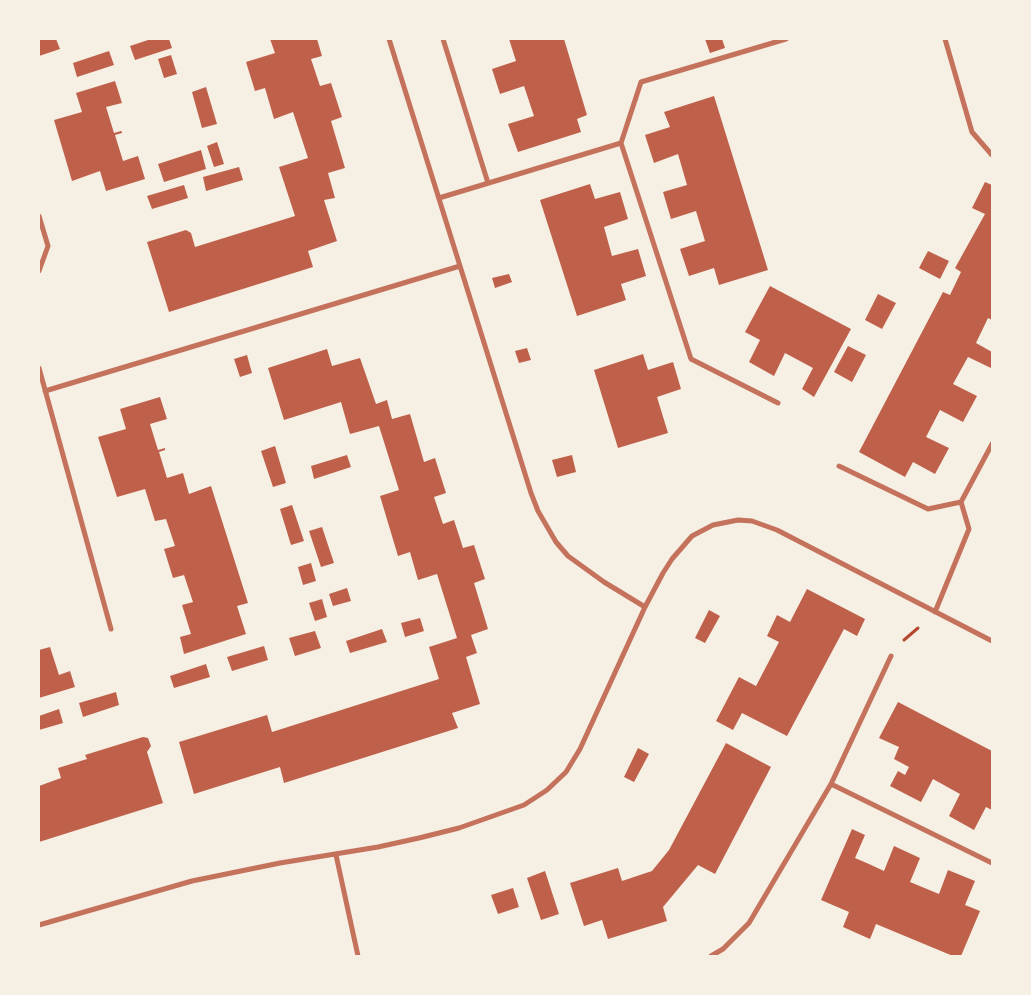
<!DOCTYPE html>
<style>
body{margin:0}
#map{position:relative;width:1031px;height:995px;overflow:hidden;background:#f6efe4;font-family:Figtree,sans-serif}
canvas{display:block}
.frame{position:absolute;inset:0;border:40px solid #f6efe4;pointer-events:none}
</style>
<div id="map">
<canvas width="1031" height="995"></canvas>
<div class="frame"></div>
</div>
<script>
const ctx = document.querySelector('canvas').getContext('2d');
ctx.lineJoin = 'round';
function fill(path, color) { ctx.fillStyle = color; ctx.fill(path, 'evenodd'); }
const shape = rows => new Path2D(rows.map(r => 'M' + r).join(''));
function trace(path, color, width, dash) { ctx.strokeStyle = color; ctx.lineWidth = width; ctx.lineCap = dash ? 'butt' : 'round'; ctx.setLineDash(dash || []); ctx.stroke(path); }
fill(shape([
 [39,39,56,39,60,49,39,56],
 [151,39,169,39,172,48,135,60,130,46],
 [270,39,317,39,322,56,311,59,320,86,331,83,342,117,331,121,345,168,328,173,335,198,324,200,337,241,308,251,313,267,169,312,147,242,186,230,191,233,195,247,295,216,279,167,308,158,293,112,274,119,265,88,255,91,246,62,275,53],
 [509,39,564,39,587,115,577,119,581,132,518,152,508,124,534,116,524,86,500,94,492,69,516,61],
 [705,39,722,39,725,48,710,53],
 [109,51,114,65,77,77,73,63],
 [171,55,177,74,164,78,158,59],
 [115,81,122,103,106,107,114,133,121,131,122,132,122,133,115,135,123,161,138,156,145,179,106,191,100,171,72,181,54,120,82,112,76,93],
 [206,87,217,124,202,128,192,92],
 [714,96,768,270,719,285,714,268,689,276,680,249,705,241,696,211,671,219,663,192,687,185,678,154,654,163,645,135,670,127,664,112],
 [217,142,224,164,214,167,207,146],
 [201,150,206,169,164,182,158,164],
 [239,167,243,180,206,191,203,177],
 [985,182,992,185,992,320,988,318,976,343,992,352,992,366,991,368,968,357,953,384,977,396,963,422,940,410,926,437,949,448,935,474,913,462,905,477,859,452,943,292,950,295,961,272,955,268,985,214,972,208],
 [590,184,595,199,620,192,628,219,604,227,612,256,638,249,646,276,621,284,626,300,577,316,540,200],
 [184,185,188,198,152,209,147,196],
 [928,251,949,261,940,279,919,268],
 [509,274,512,282,495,288,492,278],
 [770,286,851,329,814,397,802,389,813,368,785,353,774,376,749,362,760,340,745,332],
 [878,294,896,303,882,329,865,320],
 [848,346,866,355,852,382,834,372],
 [527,348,531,360,519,363,515,351],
 [327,349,332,366,360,358,376,404,387,400,392,419,410,414,424,462,435,458,446,493,434,497,443,524,454,520,463,548,474,545,485,579,474,583,488,629,471,635,477,653,466,657,480,704,452,713,458,728,401,746,284,783,280,767,194,794,179,742,267,715,272,732,439,679,429,647,457,638,437,574,418,580,410,552,398,556,380,496,399,490,379,426,350,434,341,402,284,420,268,368],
 [643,354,648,370,673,362,681,389,657,397,668,433,618,448,594,370],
 [247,355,252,373,240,377,234,359],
 [160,397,167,419,150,424,158,450,165,448,165,450,159,452,167,478,183,473,189,494,211,486,248,603,237,606,246,634,184,654,180,637,191,634,182,605,193,602,184,575,173,578,164,549,175,546,166,519,155,521,145,489,117,497,98,437,126,429,120,409],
 [275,446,286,483,273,487,261,451],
 [347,455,351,467,314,479,311,466],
 [572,455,576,472,557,477,552,460],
 [292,505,304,541,291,545,280,509],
 [322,527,334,563,321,567,309,531],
 [311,563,316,581,303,585,298,567],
 [347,588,351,601,333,606,329,594],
 [807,589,865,619,857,636,844,629,787,736,742,713,733,730,716,721,739,677,756,686,779,642,767,636,777,615,790,622],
 [322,599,327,617,315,621,309,603],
 [709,610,720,616,705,643,695,638],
 [420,618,424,631,405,637,401,623],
 [382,629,387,642,350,653,346,641],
 [315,631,321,648,295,656,289,638],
 [264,646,268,660,232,671,227,657],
 [50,647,59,675,70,671,75,687,39,698,39,650],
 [206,664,210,677,174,688,170,676],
 [116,692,119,705,83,717,79,703],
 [898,702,992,751,992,810,986,807,974,830,949,816,960,794,933,779,921,802,890,786,898,771,905,775,909,767,894,759,899,747,879,738],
 [59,709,63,723,39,730,39,716],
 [143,737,148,738,151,746,147,752,163,803,39,842,39,786,61,778,58,768,87,759,85,755],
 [726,743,771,767,715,874,698,865,663,907,667,921,608,939,602,920,584,926,570,883,618,868,622,881,652,871,669,850],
 [638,748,649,754,634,782,624,777],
 [852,829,865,835,855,858,869,864,884,871,894,846,920,858,910,882,939,894,948,870,975,881,965,905,980,911,961,956,953,956,876,924,870,939,843,927,849,912,821,900],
 [545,871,559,914,541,920,527,878],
 [513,888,519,907,498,914,491,895]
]), '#bf614a');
trace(shape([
 [904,640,918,628]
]), '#b5482f', 3);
trace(shape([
 [389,39,531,493,538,511,556,542,568,556,604,582,645,607],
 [443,39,488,183],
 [945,39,972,132,992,155],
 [439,198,621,143],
 [39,216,48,246,39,271],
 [39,368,111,629],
 [45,391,460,266],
 [778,403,691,359,621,143,641,82,786,39],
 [839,466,928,509,961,502],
 [935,612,969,529,961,502,992,444],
 [831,784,891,656],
 [336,855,358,956],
 [39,925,192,881,280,863,378,847,419,838,459,828,524,805,547,790,566,772,580,749,645,607,663,573,672,559,692,536,713,525,738,520,752,521,777,530,992,641],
 [711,956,723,949,749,923,831,784,992,863]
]), '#c5725c', 5);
</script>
